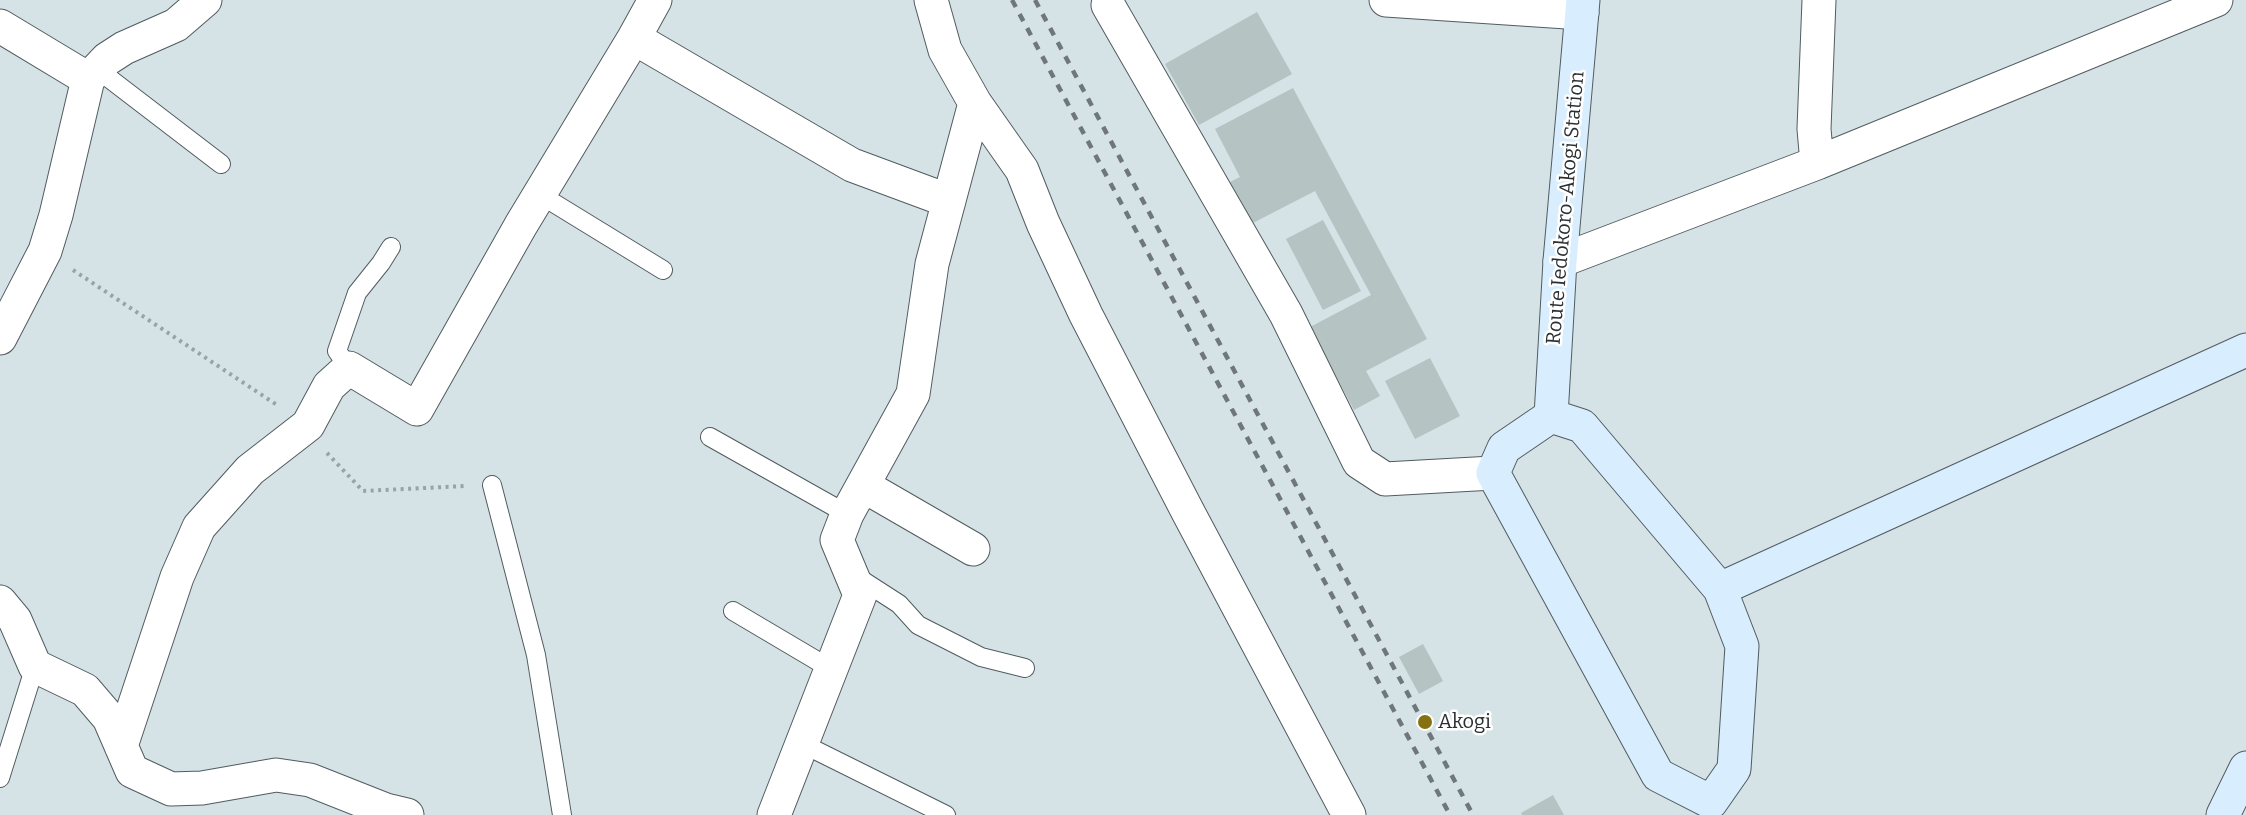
<!DOCTYPE html>
<style>
body{margin:0}
canvas{display:block;background:#d5e2e6}
</style>
<canvas width="2246" height="815"></canvas>
<script>
const ctx = document.querySelector('canvas').getContext('2d');
ctx.lineJoin = 'round';
function fill(path, color) { ctx.fillStyle = color; ctx.fill(path, 'evenodd'); }
const shape = rows => new Path2D(rows.map(r => 'M' + r).join(''));
function trace(path, color, width, dash) { ctx.strokeStyle = color; ctx.lineWidth = width; ctx.lineCap = dash ? 'butt' : 'round'; ctx.setLineDash(dash || []); ctx.stroke(path); }
function write(font, color, halo, rows, align = 'center') {
  ctx.font = font + ' Bitter,serif'; ctx.lineWidth = 5; ctx.setLineDash([]); ctx.textBaseline = 'middle'; ctx.strokeStyle = halo; ctx.fillStyle = color; for (const [text, x, y, turn = 0] of rows) {
    ctx.save(); ctx.translate(x, y); ctx.rotate((+turn || 0) * Math.PI / 180); ctx.textAlign = isNaN(turn) ? turn : align; if (halo) ctx.strokeText(text, 0, 0); ctx.fillText(text, 0, 0); ctx.restore();
  }
}
fill(shape([
 [1257,12,1292,74,1199,125,1165,64],
 [1293,88,1427,339,1366,371,1380,396,1354,410,1310,327,1371,295,1315,191,1247,226,1224,185,1240,177,1215,129],
 [1323,220,1361,291,1323,310,1286,239],
 [1430,358,1460,416,1415,439,1385,381],
 [1423,644,1443,681,1419,694,1399,657],
 [1553,795,1564,815,1522,815,1521,813]
]), '#b6c3c3');
const lane = shape([
 [97,69,221,164],
 [539,194,663,270],
 [349,368,337,351,357,293,381,263,391,247],
 [710,437,847,514],
 [492,485,536,655,562,815],
 [854,575,899,604,918,625,981,657,1025,668],
 [733,611,831,669],
 [803,744,946,815],
 [0,778,35,666]
]);
const street = shape([
 [931,0,945,50,975,103,1022,170,1043,223,1086,315,1188,512,1349,815],
 [1386,0,1582,13],
 [1108,5,1286,314,1359,462,1385,479,1493,473],
 [0,26,88,79],
 [634,38,852,165,949,201],
 [1817,163,1814,129,1819,0],
 [1560,261,1817,163,2216,0],
 [0,338,45,251,56,215,88,79,107,59,124,48,176,25,205,0],
 [864,486,973,549],
 [0,602,15,620,35,666,85,690,109,718,132,771,171,789,202,788,276,775,310,780,386,810,407,815],
 [121,746,177,577,199,527,250,470,308,425,329,386,349,368,417,409,521,225,634,38,655,0],
 [774,815,860,595,837,540,847,514,913,394,932,264,975,103]
]);
const secondary = shape([
 [1551,416,1582,426,1720,589,1742,646,1734,769,1711,802,1658,775,1493,473,1504,448,1551,416],
 [1551,416,1560,261,1583,0],
 [1720,589,2246,350],
 [2223,815,2246,768]
]);
trace(lane, '#515c60', 20);
trace(street, '#515c60', 35);
trace(secondary, '#515c60', 35);
trace(shape([
 [73,270,277,405],
 [327,453,363,491,465,486]
]), '#99a3a6', 4, [3, 4.5]);
trace(lane, '#fff', 18);
trace(street, '#fff', 33);
trace(secondary, '#d8edfe', 33);
trace(shape([
 [1012,0,1450,815],
 [1035,0,1473,815]
]), '#6f777a', 4.5, [8, 8]);
for (const [x, y, r, color] of [
 [1425,722,8,"#857111"]
]) { const dot = new Path2D(); dot.arc(x, y, r, 0, 2 * Math.PI); ctx.fillStyle = color; ctx.fill(dot); trace(dot, '#fff', 2); }
write('20px', '#2a2f31', '#fff', [
 ["Route Iedokoro-Akogi Station",1566,208,-85]
]);
write('20px', '#2a2f31', '#fff', [
 ["Akogi",1438,722]
], 'left');
</script>
